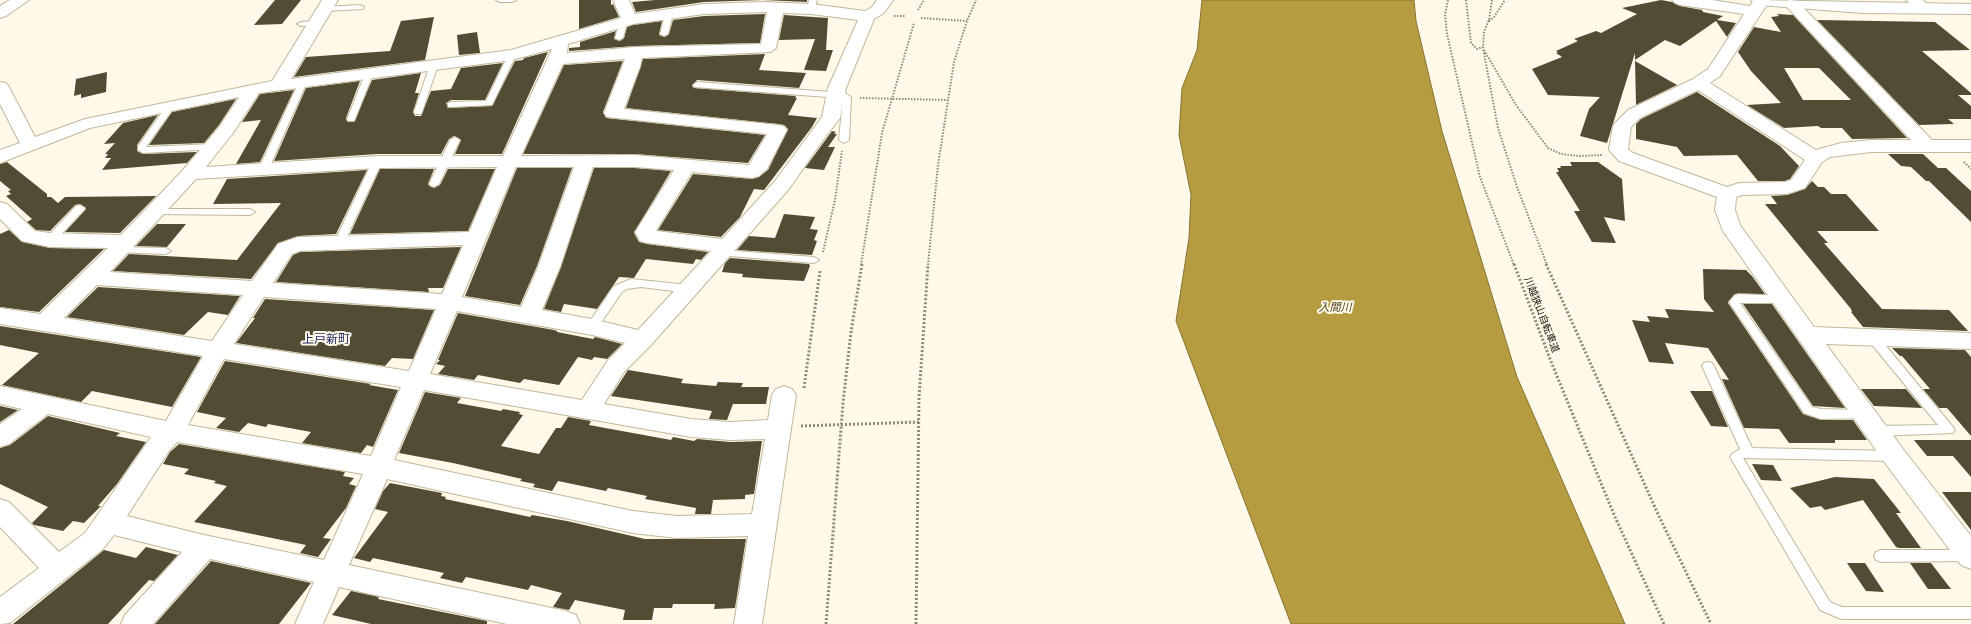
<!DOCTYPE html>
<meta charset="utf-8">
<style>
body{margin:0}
canvas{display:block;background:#fef9e8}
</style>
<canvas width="1971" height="624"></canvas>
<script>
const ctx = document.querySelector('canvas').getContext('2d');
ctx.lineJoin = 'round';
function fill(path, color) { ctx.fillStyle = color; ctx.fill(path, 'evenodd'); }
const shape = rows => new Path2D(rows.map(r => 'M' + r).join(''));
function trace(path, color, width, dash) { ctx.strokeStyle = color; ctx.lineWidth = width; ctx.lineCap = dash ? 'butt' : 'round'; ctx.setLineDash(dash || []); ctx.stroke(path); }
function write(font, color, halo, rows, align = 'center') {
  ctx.font = font + ' "Titillium Web","Noto Sans JP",sans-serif'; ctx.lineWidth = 4; ctx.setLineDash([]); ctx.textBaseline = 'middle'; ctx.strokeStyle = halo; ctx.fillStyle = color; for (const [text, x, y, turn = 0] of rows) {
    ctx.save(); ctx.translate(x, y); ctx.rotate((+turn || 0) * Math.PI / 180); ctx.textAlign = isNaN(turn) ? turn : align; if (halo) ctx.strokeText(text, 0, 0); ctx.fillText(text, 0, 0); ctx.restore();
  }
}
const water = shape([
 [1202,0,1414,0,1416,21,1442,131,1517,377,1625,624,1291,624,1176,321,1189,238,1191,195,1179,135,1182,88,1197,50,1202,0]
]);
fill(water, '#b69c41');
trace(water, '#867330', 1);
fill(shape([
 [275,0,301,0,282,24,254,25],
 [579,0,611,0,611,5,613,4,619,17,579,29],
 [655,0,807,0,807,2,763,0,704,2,636,12,632,2],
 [1661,0,1672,2,1680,6,1702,10,1703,12,1723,16,1717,20,1736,23,1727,37,1716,21,1680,46,1665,40,1635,60,1635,53,1607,143,1580,136,1589,109,1600,97,1548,95,1532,69,1562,57,1556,53,1558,52,1556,51,1578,41,1574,39,1596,31,1601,33,1637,14,1622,8],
 [765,14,760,43,635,46,569,51,569,48,580,47,580,42,616,31,614,39,620,41,624,38,627,27,633,25,662,21,659,35,665,37,669,34,673,20,704,16],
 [1777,14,1793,15,1907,138,1852,139,1842,128,1821,128,1818,126,1784,128,1747,105,1781,103,1751,71,1738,52,1754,27,1781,32,1771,17,1779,16],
 [1784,68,1819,68,1851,100,1803,100],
 [784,15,828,18,826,50,833,50,826,71,804,70,815,39,779,40],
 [434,17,425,60,294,77,306,57,390,51,401,21],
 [1817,20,1935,22,1970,50,1922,51,1971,93,1971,95,1958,95,1971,106,1971,119,1948,119,1954,124,1919,125],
 [477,32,480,53,459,55,457,35],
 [548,52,502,154,455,154,461,140,454,136,449,139,441,154,377,154,274,161,306,88,360,81,346,118,348,122,354,122,372,80,421,73,415,93,419,93,413,112,415,116,421,116,431,91,451,89,461,68,503,63,485,100,451,100,446,103,448,108,492,106,515,61,523,60,524,58],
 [765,54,759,70,806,73,799,88,697,80,692,86,694,88,796,96,795,98,797,98,788,115,817,118,812,127,764,190,754,189,740,217,721,237,658,230,693,174,752,179,759,177,768,170,788,129,784,125,778,124,626,108,643,59],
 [623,61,603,112,606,118,765,135,748,163,635,154,523,154,564,65],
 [1635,61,1677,85,1636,105],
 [107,72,106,92,81,98,81,94,74,96,76,79],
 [294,90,260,162,236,164,261,120,242,122,260,94],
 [1697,92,1780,146,1799,166,1790,179,1785,181,1758,181,1737,155,1684,156,1677,147,1636,139,1636,124,1641,119],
 [236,99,219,125,204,143,149,145,172,112],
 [158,115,137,145,137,151,143,154,197,152,187,163,102,170,111,158,105,158,108,154,105,154,115,143,104,144,123,123],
 [832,131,836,132,834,134,837,134,828,147,835,147,824,170,805,168],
 [1888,154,1923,154,1938,168,1946,168,1971,191,1971,222,1929,181,1926,181,1911,167,1901,166],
 [7,162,47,194,47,197,51,197,58,203,65,197,156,196,120,233,65,232,86,209,80,204,75,205,50,231,36,230,27,222,32,219,6,196,11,194,8,191,11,190,0,181,0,164],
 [1570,162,1598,162,1622,179,1625,221,1604,217,1616,243,1592,242,1574,211,1580,211,1556,172,1559,172,1557,168,1561,168,1560,166,1572,166],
 [517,168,572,168,537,266,520,305,465,296],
 [594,168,635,168,671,171,634,233,639,242,647,244,708,252,701,260,696,259,693,264,646,259,634,278,619,277,597,309,564,304,561,312,544,309,561,267],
 [380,169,434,169,428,184,434,188,440,185,448,169,495,169,468,231,350,234],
 [367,170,336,234,298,236,278,243,251,279,113,271,129,254,237,260,281,203,213,204,227,179],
 [1812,181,1818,187,1824,187,1831,194,1846,194,1879,231,1817,231,1828,243,1824,243,1882,309,1949,310,1968,331,1863,327,1851,312,1852,312,1851,309,1765,204,1777,204,1771,196,1787,195,1805,189],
 [784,214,815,217,810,229,818,230,814,240,817,241,812,255,737,250,749,236,775,238],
 [157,224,186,224,167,247,136,246],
 [9,230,22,242,50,248,104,249,39,312,0,307,0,234],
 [461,247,443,288,428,288,429,292,276,282,293,255,300,252],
 [730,258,809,264,810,266,804,281,768,279,742,277,743,274,722,272,725,263],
 [1703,269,1746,270,1752,276,1765,294,1735,294,1728,303,1803,414,1821,420,1853,420,1867,440,1835,440,1835,443,1789,443,1779,429,1744,428,1722,379,1729,380,1708,348,1665,343,1674,364,1649,362,1632,320,1650,322,1647,316,1669,318,1665,309,1714,312,1704,299],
 [98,287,240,296,228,315,208,312,184,335,67,317],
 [265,299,434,310,413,359,392,358,385,366,236,343,255,318,253,318],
 [1743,304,1772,304,1845,408,1813,406],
 [458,313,554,330,557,331,557,332,593,339,595,337,622,344,607,359,594,357,592,360,578,357,559,385,524,379,520,383,478,375,474,380,438,374,445,366,436,364,440,360,438,360],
 [0,326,201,357,172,407,92,391,81,402,2,385,39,353,0,345],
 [1892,348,1965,350,1971,357,1971,436,1947,408,1939,408,1923,389,1930,389,1902,356,1900,356],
 [225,361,371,384,369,385,398,390,373,447,367,445,361,453,302,443,311,432,268,424,266,427,248,423,239,432,216,428,226,418,197,412],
 [628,370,683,379,681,383,716,386,718,382,743,383,741,387,769,387,766,404,733,404,727,420,709,419,712,411,611,396],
 [1861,389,1906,389,1922,408,1874,406],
 [1690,391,1712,391,1728,427,1711,426],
 [425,392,461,398,457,403,501,411,503,409,520,412,519,414,523,415,501,446,539,454,556,428,561,428,568,417,591,421,589,425,671,440,673,437,694,441,697,439,730,442,762,441,754,494,745,495,745,499,713,500,711,514,695,514,696,508,645,499,647,496,608,488,606,491,558,481,552,491,533,487,535,484,520,481,522,479,453,463,399,453],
 [0,406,18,410,0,422],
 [48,416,120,433,116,436,146,442,117,484,98,506,101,506,84,523,73,521,63,531,34,525,32,523,48,507,0,484,0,448,10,445],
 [1914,440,1971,440,1971,477,1953,456,1927,456],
 [179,444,345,472,343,476,354,478,349,484,356,486,346,508,323,538,331,539,318,557,300,553,306,545,194,522,227,486,214,483,216,481,184,474,189,469,163,464,170,452],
 [1752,464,1773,465,1782,481,1761,480],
 [1835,477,1874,479,1901,513,1896,513,1921,548,1899,548,1896,547,1863,500,1825,510,1821,506,1810,508,1790,488],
 [390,483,442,493,441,496,446,497,445,499,530,517,532,515,567,521,645,539,746,539,735,608,714,609,715,604,673,604,672,608,654,608,652,620,623,620,625,610,575,600,569,610,553,607,562,593,531,585,528,590,466,577,462,583,440,578,444,573,373,558,370,562,354,558,388,512,375,509,383,491],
 [1942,492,1971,492,1971,530],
 [146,547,178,555,154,581,149,580,108,624,13,624,104,550,136,558],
 [211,561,311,583,279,624,155,624],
 [1847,563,1865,563,1884,592,1866,591],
 [1910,563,1931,563,1951,589,1928,589],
 [351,591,379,597,378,599,487,621,487,624,371,624,332,615]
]), '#534c34');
const service = shape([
 [496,0,516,0,512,2,500,2,496,0],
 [809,0,817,0,814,11,807,9,809,0],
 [360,5,364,7,363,9,324,11,320,9,324,7,360,5],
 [666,11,673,13,668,34,664,36,660,34,666,11],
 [316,21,320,23,319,25,301,26,297,24,301,22,316,21],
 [620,21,627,23,623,38,619,40,615,38,620,21],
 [509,53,515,53,516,55,492,105,448,107,448,103,451,102,486,101,509,53],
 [434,62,438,65,422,112,421,114,415,114,414,112,430,65,434,62],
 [369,71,373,74,355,119,354,121,348,121,347,119,365,74,369,71],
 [303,79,307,82,269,168,267,170,261,170,259,168,299,82,303,79],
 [697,82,845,93,851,97,849,140,844,143,839,140,843,98,841,98,694,87,693,85,697,82],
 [171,103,175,106,146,147,212,144,215,145,215,149,143,153,138,150,138,146,168,104,171,103],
 [455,137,460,140,439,184,434,187,431,186,429,184,450,140,455,137],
 [377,159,382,162,344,243,343,245,335,245,334,243,372,162,377,159],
 [80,205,85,208,84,210,54,242,46,242,45,240,46,238,76,206,80,205],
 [154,209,250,209,255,212,250,215,150,214,149,212,150,210,154,209],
 [118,247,166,248,171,251,166,254,114,252,113,250,118,247],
 [722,250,814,257,819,260,814,263,718,255,717,253,718,251,722,250],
 [631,279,689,285,694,289,689,293,641,287,627,289,622,292,596,330,588,330,586,327,588,324,614,286,631,279],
 [1739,294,1786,296,1787,299,1786,302,1782,303,1740,303,1812,407,1821,409,1865,410,1869,412,1871,415,1869,418,1821,419,1804,413,1729,302,1735,295,1739,294],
 [1873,334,1877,335,1953,427,1955,430,1953,433,1876,436,1872,434,1870,431,1872,428,1876,426,1938,425,1869,341,1867,338,1869,335,1873,334],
 [1708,362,1712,363,1714,366,1752,448,1894,451,1898,453,1900,456,1898,459,1894,461,1743,458,1830,602,1842,607,1971,607,1971,619,1841,619,1820,610,1730,457,1732,454,1740,449,1702,366,1704,363,1708,362],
 [1881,550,1968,550,1971,551,1971,561,1881,562,1876,560,1874,556,1876,552,1881,550]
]);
const minor = shape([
 [10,0,29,0,6,16,0,18,0,6,10,0],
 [322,0,338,0,291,79,511,50,621,18,613,0,629,0,635,14,704,4,763,2,811,4,865,11,872,7,877,0,893,0,884,13,874,19,846,88,840,118,837,122,823,140,789,189,651,345,624,372,604,404,691,419,730,422,768,420,772,395,776,389,784,386,792,389,796,395,762,624,734,624,748,536,677,538,633,533,387,479,349,565,566,611,576,615,580,624,507,624,339,587,323,624,295,624,314,582,210,559,153,624,121,624,125,615,182,552,114,535,103,549,10,623,0,624,0,597,39,568,0,527,0,499,9,502,59,552,85,533,151,437,48,414,9,444,0,447,0,424,22,409,0,404,0,386,166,421,203,356,0,324,0,308,40,314,108,248,50,247,22,241,0,219,0,202,7,204,35,231,50,233,121,235,183,170,220,126,239,97,90,128,0,163,0,150,20,143,0,104,0,82,6,83,9,87,35,137,85,119,272,81,322,0],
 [767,12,761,44,635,47,567,53,568,44,633,24,704,14,767,12],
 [783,13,811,14,858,20,828,88,822,117,775,181,722,239,656,231,692,172,752,178,759,176,767,169,787,130,784,126,778,125,624,109,640,67,642,58,771,52,776,48,783,13],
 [552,49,503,156,377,156,206,167,233,133,259,93,512,60,552,49],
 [625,59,604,113,607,117,767,134,749,165,635,155,521,156,563,64,625,59],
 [497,167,469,232,298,237,278,244,252,281,110,272,196,179,377,168,497,167],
 [516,167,574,167,538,267,521,307,462,297,516,167],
 [593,167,635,167,674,170,635,232,640,241,647,243,711,251,638,330,592,319,542,310,560,267,593,167],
 [463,245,442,294,273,283,292,254,300,251,463,245],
 [97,285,243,295,212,341,64,318,97,285],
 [264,297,436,309,409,371,234,344,264,297],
 [457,311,592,335,625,343,608,360,582,400,430,374,457,311],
 [224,359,401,387,371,456,188,425,224,359],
 [424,390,691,437,730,440,765,439,752,514,677,516,633,511,394,460,424,390],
 [177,442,363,474,324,560,204,535,127,516,169,451,177,442],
 [1672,0,1712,0,1750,6,1754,0,1770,0,1720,76,1710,83,1816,150,1841,143,1871,140,1911,140,1787,7,1784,4,1789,0,1797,1,1932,140,1971,140,1971,152,1871,152,1830,157,1822,162,1805,188,1787,194,1742,195,1736,197,1735,210,1740,225,1814,327,1971,333,1971,349,1826,344,1903,449,1971,536,1971,569,1961,565,1885,463,1723,231,1715,210,1717,197,1619,161,1609,150,1613,126,1616,122,1628,110,1693,79,1708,69,1744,14,1680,5,1675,3,1672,0],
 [1698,90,1805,160,1791,180,1785,182,1739,183,1727,187,1633,153,1628,149,1631,127,1640,118,1698,90],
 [1906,0,1923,0,1932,9,1930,12,1918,12,1906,0]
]);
const tertiary = shape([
 [1751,0,1971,4,1971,14,1862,13,1759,5,1754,3,1751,0]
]);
trace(service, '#c0b79d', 2);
trace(minor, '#c0b79d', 2);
trace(tertiary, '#c0b79d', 2);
trace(shape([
 [1448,0,1445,15,1447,34,1480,177,1514,265],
 [1466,0,1471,43,1477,49,1483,47],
 [1492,0,1489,20,1484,32,1483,48,1498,128,1517,187,1547,265],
 [918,10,924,0],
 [894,16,905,16],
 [921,18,967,21],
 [1489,21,1494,17,1505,0],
 [1484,50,1516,105,1548,148,1561,154,1579,156,1603,155],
 [860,98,948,100],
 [1964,162,1971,169],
 [823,252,835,200,842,151],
 [861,265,882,133,914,23],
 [928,265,938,165,954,62,967,21,976,0]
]), '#8d897b', 2, [1.5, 1.5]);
trace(shape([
 [1514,264,1552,364,1615,517,1664,624],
 [1546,264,1657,512,1711,624],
 [804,388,820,271],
 [801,426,919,422],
 [826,624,843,403,851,332,862,264],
 [916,624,919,398,928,264]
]), '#8d897b', 3, [2, 2]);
fill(service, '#fff');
fill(minor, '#fff');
fill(tertiary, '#fff');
write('10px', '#17140a', '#fef9e8', [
 ["川越狭山自転車道",1541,315,69]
]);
write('italic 11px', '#4a3f18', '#fef9e8', [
 ["入間川",1335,308]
]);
write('12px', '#232c65', '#fef9e8', [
 ["上戸新町",326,340]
]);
</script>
